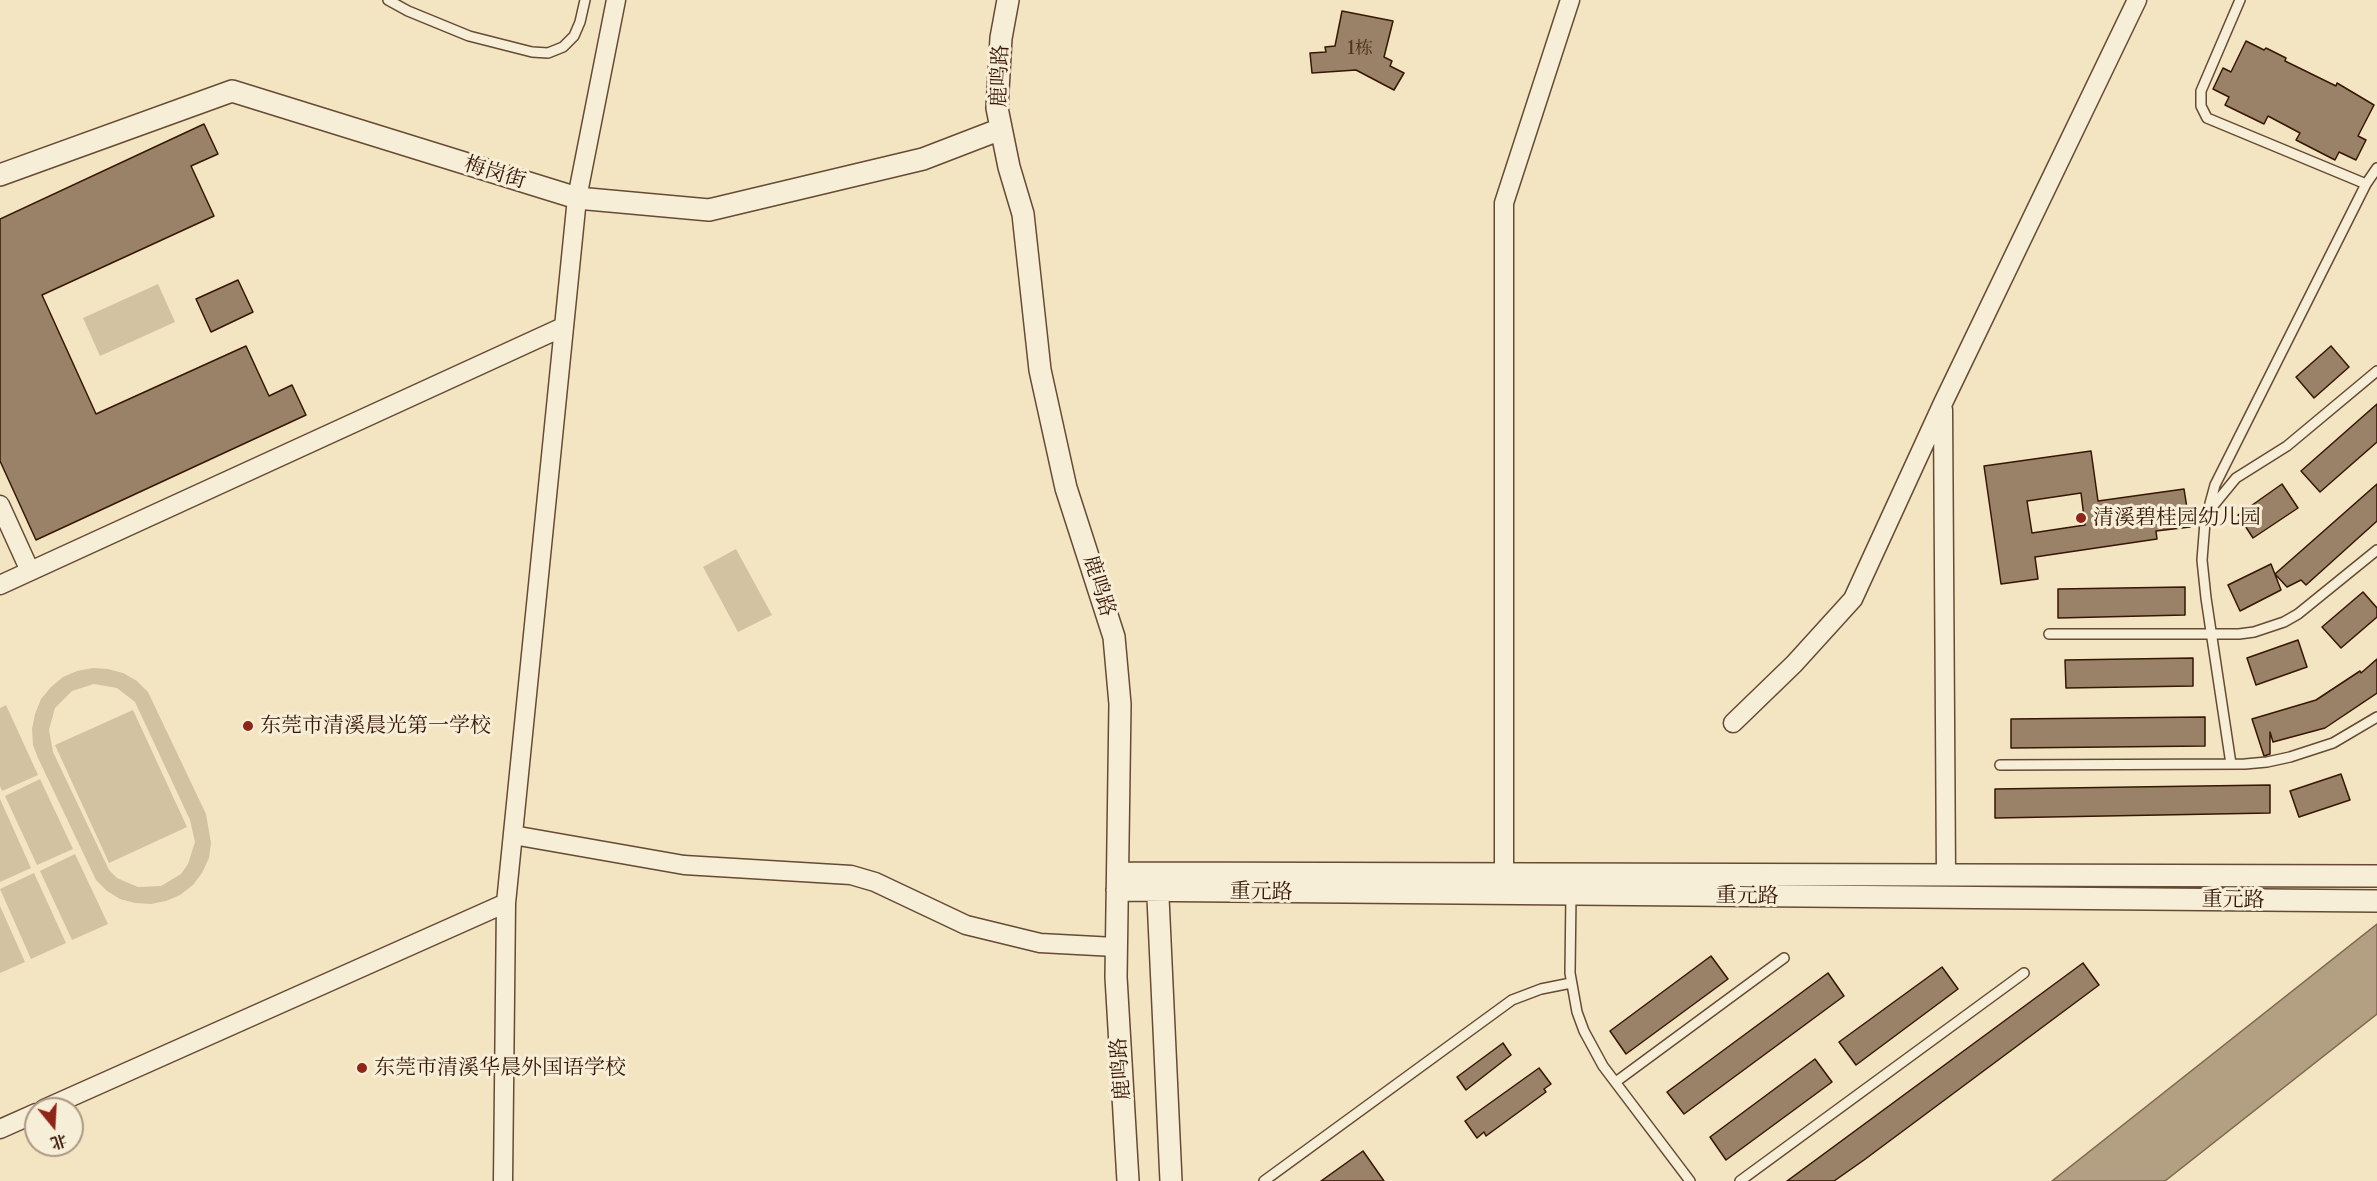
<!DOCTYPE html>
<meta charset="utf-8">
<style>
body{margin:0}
#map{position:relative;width:2377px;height:1181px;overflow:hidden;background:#f3e5c1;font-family:"Libre Caslon Text","Noto Serif SC",serif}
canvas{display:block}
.north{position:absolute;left:24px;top:1097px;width:60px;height:60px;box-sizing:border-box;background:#f7eed7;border:2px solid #aa9883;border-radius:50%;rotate:162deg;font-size:16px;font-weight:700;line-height:24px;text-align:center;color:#371605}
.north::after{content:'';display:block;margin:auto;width:21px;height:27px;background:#8f2418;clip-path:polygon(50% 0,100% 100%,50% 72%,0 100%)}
</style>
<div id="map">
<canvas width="2377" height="1181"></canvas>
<div class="north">北</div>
</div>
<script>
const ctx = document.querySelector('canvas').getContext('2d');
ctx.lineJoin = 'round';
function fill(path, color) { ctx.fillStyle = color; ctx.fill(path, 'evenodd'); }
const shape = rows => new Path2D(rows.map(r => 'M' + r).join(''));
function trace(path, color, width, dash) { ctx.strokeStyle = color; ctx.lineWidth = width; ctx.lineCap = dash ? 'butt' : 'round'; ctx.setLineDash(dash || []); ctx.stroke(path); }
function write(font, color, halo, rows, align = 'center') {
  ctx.font = font + ' "Libre Caslon Text","Noto Serif SC",serif'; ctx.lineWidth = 6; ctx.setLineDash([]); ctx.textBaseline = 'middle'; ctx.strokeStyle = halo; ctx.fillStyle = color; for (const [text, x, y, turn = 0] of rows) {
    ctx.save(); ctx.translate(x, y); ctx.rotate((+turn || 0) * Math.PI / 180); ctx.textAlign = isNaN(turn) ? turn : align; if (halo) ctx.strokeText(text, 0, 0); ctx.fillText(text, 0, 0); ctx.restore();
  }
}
fill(shape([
 [158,284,175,322,100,356,83,318],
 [736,549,772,615,738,632,703,567],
 [93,668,108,669,123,673,137,681,148,692,206,814,211,843,209,858,202,873,193,885,180,895,166,901,151,904,135,903,120,899,107,891,96,880,38,758,33,745,32,729,35,714,41,699,51,687,63,677,77,671],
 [94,684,117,688,135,702,190,820,195,842,188,864,181,874,161,886,138,887,117,878,109,870,53,752,49,730,55,708,72,691],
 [6,705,38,775,2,791,0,786,0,708],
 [133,710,187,827,109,863,55,745],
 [40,779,73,849,37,865,5,796],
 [0,799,31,868,0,882],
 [75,854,108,924,72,940,40,871],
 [34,873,66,943,31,959,0,889],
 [0,906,25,962,0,973]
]), '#d3c2a1');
const water = shape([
 [2377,924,2377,1014,2165,1181,2052,1181,2377,924]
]);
fill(water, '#b39f81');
trace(water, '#81684f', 1.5);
const building = shape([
 [1342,11,1393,21,1384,57,1392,61,1390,66,1404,73,1394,90,1356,70,1312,73,1310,53,1326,52,1325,47,1335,46,1342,11],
 [2246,41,2264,50,2266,48,2286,58,2285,61,2336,86,2337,83,2374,105,2358,136,2366,140,2356,160,2339,152,2335,160,2296,140,2300,133,2268,116,2264,124,2225,105,2229,97,2213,89,2223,68,2231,72,2246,41],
 [204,124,218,154,191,166,214,216,42,295,96,414,246,346,269,396,292,385,306,415,36,540,0,461,0,219,204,124],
 [238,280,253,312,211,332,196,299,238,280],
 [2331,346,2349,367,2314,398,2296,377,2331,346],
 [2377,404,2377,442,2320,492,2301,471,2377,404],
 [2091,451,2098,501,2184,489,2190,527,2156,531,2157,539,2035,557,2038,579,2001,584,1984,466,2091,451],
 [2081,493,2085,525,2032,533,2027,501,2081,493],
 [2282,484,2298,508,2253,538,2238,515,2282,484],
 [2377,484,2377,521,2306,585,2301,580,2287,587,2275,574,2377,484],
 [2271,564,2281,590,2240,611,2228,585,2271,564],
 [2185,587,2185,615,2058,618,2058,589,2185,587],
 [2363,592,2377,608,2377,617,2341,648,2322,627,2363,592],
 [2298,640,2307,667,2256,685,2247,658,2298,640],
 [2193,658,2193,686,2066,688,2065,660,2193,658],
 [2377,659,2377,693,2325,728,2273,742,2270,732,2270,754,2264,756,2252,719,2316,700,2360,671,2361,673,2377,659],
 [2205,717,2205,746,2011,748,2011,719,2205,717],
 [2341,774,2350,800,2299,817,2290,791,2341,774],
 [2270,785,2270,813,1995,818,1995,789,2270,785],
 [1711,956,1728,979,1626,1054,1610,1031,1711,956],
 [2083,963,2099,985,1864,1160,1834,1181,1787,1181,2083,963],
 [1942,967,1958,989,1856,1065,1839,1042,1942,967],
 [1828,973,1844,996,1684,1114,1667,1092,1828,973],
 [1503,1043,1511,1055,1466,1090,1457,1077,1503,1043],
 [1815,1059,1832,1082,1726,1160,1710,1137,1815,1059],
 [1539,1068,1551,1084,1544,1089,1546,1092,1486,1136,1484,1132,1477,1138,1465,1121,1539,1068],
 [1363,1151,1384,1181,1321,1181,1363,1151]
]);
fill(building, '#998267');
trace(building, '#371605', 1.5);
const service = shape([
 [388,0,408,11,469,36,532,52,548,53,563,47,574,36,580,22,585,0],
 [2240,0,2201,91,2201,106,2207,118,2366,184],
 [2213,506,2236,478,2287,446,2377,371],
 [2049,634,2239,634,2254,632,2284,622,2298,614,2377,550],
 [2231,764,2206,598,2202,560,2205,522,2215,485,2366,184,2377,168],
 [2000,765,2245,764,2267,762,2290,757,2333,743,2377,717],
 [1571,894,1570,973,1577,1012,1584,1031,1603,1066,1690,1181],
 [1617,1081,1784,958],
 [1264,1181,1512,1000,1541,989,1571,983],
 [1740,1181,2024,973]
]);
const minor = shape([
 [1943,409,1946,876],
 [0,505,30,571],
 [0,585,563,327],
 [1733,723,1794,664,1853,599,1943,403,2137,0],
 [513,835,684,865,851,875,875,882,966,925,1040,943,1115,947],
 [1504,874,1504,203,1570,0],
 [44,1109,506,903],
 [0,1129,36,1113],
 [503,1181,506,903,577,198,616,0]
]);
const tertiary = shape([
 [1008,0,1001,38,997,108,1009,167,1023,214,1040,370,1066,488,1114,637,1120,704,1116,977,1128,1181],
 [0,175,232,91,577,198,709,210,923,159,1001,129],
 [1118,873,2377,876],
 [1157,876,1171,1181],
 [1117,890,2377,901]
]);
trace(service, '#664a34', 12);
trace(minor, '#664a34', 21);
trace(tertiary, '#664a34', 24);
trace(service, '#f7eed7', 9);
trace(minor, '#f7eed7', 18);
trace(tertiary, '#f7eed7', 21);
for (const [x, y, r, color] of [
 [2081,518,6,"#8f2418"],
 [248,726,6,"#8f2418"],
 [362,1068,6,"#8f2418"]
]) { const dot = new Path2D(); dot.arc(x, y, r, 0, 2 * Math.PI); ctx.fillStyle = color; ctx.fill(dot); trace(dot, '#f7eed7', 2); }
write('18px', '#50311e', null, [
 ["1栋",1360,49]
]);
write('21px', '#371605', '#f7eed7', [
 ["鹿鸣路",1000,76,-88],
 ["梅岗街",495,173,17],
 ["鹿鸣路",1099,586,73],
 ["重元路",1261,892,1],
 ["重元路",1747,896,1],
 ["重元路",2233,900,1],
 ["鹿鸣路",1121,1069,-94]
]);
write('21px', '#371605', '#f7eed7', [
 ["清溪碧桂园幼儿园",2093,518],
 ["东莞市清溪晨光第一学校",260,726],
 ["东莞市清溪华晨外国语学校",374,1068]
], 'left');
</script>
